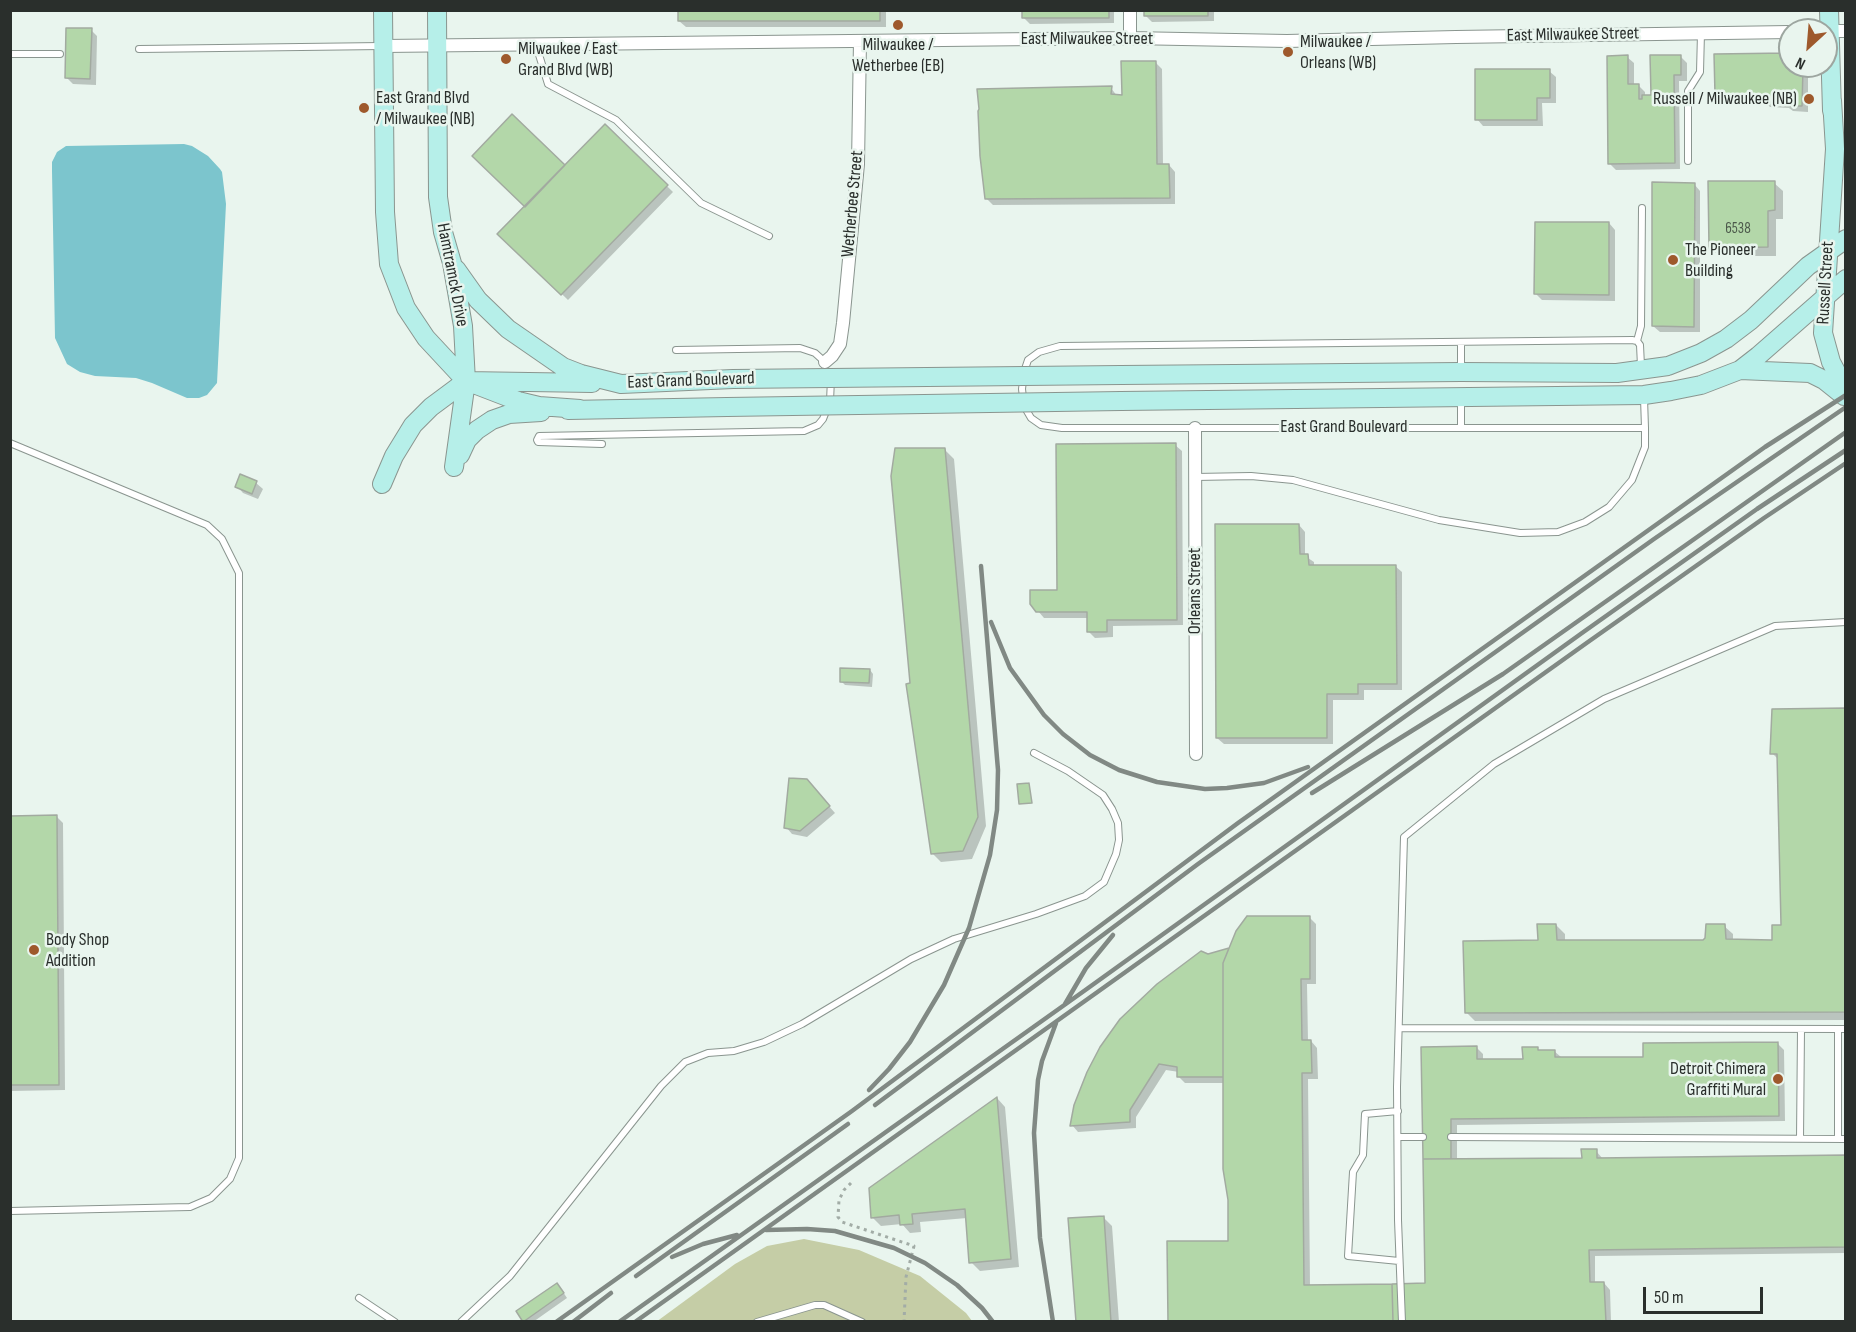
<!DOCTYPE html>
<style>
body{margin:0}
#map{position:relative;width:1856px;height:1332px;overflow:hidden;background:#e9f5ee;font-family:"Sofia Sans Condensed",sans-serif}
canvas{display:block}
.frame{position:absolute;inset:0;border:12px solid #2a2f2c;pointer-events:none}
.north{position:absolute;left:1778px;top:18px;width:60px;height:60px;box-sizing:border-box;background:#e9f5ee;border:2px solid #9da6a0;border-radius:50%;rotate:206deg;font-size:16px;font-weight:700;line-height:24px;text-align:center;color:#2a2f2c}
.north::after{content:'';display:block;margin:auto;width:21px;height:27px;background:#9e592c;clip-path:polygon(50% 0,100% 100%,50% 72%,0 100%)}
.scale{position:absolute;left:1643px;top:1287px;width:120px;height:27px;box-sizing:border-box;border:3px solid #2a2f2c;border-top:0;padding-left:8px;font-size:18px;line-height:21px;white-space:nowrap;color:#2a2f2c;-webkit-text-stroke:4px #e9f5ee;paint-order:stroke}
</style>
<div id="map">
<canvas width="1856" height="1332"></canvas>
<div class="frame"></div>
<div class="north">N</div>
<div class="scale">50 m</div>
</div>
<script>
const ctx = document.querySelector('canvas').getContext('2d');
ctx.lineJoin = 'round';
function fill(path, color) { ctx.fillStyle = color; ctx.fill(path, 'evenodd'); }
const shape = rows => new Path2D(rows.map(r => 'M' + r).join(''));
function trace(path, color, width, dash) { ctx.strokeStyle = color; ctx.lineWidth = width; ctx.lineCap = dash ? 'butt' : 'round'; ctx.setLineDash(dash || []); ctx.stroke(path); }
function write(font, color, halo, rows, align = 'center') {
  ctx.font = font + ' "Sofia Sans Condensed",sans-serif'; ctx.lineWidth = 5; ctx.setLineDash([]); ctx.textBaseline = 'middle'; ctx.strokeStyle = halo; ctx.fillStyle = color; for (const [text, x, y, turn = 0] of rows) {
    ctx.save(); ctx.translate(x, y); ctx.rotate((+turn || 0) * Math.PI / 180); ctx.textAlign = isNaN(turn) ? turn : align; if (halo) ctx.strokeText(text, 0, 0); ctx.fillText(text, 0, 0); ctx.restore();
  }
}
fill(shape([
 [804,1239,859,1250,920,1276,966,1313,972,1321,656,1322,735,1264,767,1246]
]), '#c5cda6');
fill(shape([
 [184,144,192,146,208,156,220,169,222,172,226,204,217,383,207,395,199,398,187,398,152,383,136,378,95,376,80,372,67,364,55,338,52,171,52,162,57,152,66,146]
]), '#7cc5cd');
fill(shape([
 [679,10,886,10,886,27,686,27,679,21],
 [1023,10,1114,10,1114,23,1030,24,1023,17],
 [1145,10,1214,10,1214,21,1152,22,1145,15],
 [91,30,97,36,96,85,73,84,66,77],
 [1680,56,1687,63,1687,81,1679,81,1680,169,1616,170,1609,163,1627,57,1634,63,1634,85,1638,85,1645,92,1645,96,1652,96],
 [1790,56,1790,66,1807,66,1808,68,1806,74,1808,77,1808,112,1793,111,1789,108,1770,107,1763,100,1723,100,1717,94],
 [1155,62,1162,69,1163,165,1169,165,1175,172,1175,204,993,205,986,198,1111,88,1117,96,1123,96],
 [1549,71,1556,77,1556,103,1542,103,1543,126,1483,126,1477,119],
 [605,126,673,192,568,300,500,234],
 [1774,183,1783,191,1783,219,1776,219,1776,256,1719,256,1710,247],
 [1694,184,1700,191,1700,332,1660,332,1653,326],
 [1609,223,1615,230,1615,301,1542,300,1536,294],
 [1175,445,1182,451,1183,625,1113,626,1113,637,1095,638,1088,631,1088,618,1044,618,1038,611,1058,591],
 [945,450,954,459,986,826,972,859,941,862,932,853,912,685],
 [256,483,263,489,258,499,243,493,237,486],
 [1299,525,1305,532,1305,556,1314,562,1314,566,1395,566,1402,572,1402,690,1364,690,1364,700,1333,700,1333,744,1224,744,1217,738],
 [870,670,873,674,872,687,845,685,841,681],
 [1846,709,1846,1020,1475,1021,1466,1012,1556,925,1565,934,1565,941,1704,942,1724,926,1733,934,1733,941,1774,941,1783,926,1779,760,1772,753],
 [813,788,835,813,807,837,792,834,786,827],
 [10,817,57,817,63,823,65,1090,10,1091],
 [1309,917,1316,924,1316,984,1307,984,1308,1041,1311,1041,1317,1048,1318,1079,1308,1079,1310,1286,1426,1285,1423,1048,1477,1048,1483,1054,1483,1061,1524,1060,1538,1049,1540,1051,1554,1051,1561,1057,1645,1058,1777,1043,1784,1050,1785,1121,1457,1125,1457,1160,1583,1160,1596,1151,1603,1159,1846,1157,1846,1253,1595,1256,1595,1284,1604,1283,1610,1290,1611,1322,1170,1322,1229,1242,1230,1200,1224,1083,1185,1083,1178,1076,1179,1072,1166,1070,1136,1117,1136,1128,1078,1132,1072,1125,1208,956],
 [997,1098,1005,1107,1019,1267,980,1271,971,1262,967,1218,920,1222,921,1232,910,1233,902,1224,881,1226,872,1217],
 [1103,1217,1112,1226,1119,1322,1077,1322],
 [561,1289,567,1298,533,1322,525,1322,518,1312]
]), '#0003');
const building = shape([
 [678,10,880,10,880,21,678,21,678,10],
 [1022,10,1109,10,1109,18,1022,18,1022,10],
 [1144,10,1208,10,1208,16,1144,16,1144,10],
 [66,28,92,28,90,79,65,78,66,28],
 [1787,53,1788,56,1790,54,1790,66,1801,66,1800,68,1803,69,1802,106,1785,106,1785,102,1762,102,1761,94,1715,95,1714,54,1787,53],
 [1628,55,1628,84,1639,84,1639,99,1642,99,1642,95,1651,95,1650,55,1681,55,1681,75,1674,75,1675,163,1608,164,1607,56,1628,55],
 [1121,61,1156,61,1157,164,1169,164,1170,198,985,199,980,156,978,111,979,109,977,89,1112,86,1111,94,1122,95,1121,61],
 [1475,69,1550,69,1550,98,1537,98,1537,120,1475,120,1475,69],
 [512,114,565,165,525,207,472,156,512,114],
 [605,124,668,185,561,295,497,234,605,124],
 [1708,181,1775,181,1775,210,1768,211,1768,247,1709,248,1708,181],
 [1652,182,1695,183,1694,327,1652,326,1652,182],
 [1535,222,1609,222,1609,295,1534,294,1535,222],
 [1176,443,1177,620,1107,620,1107,632,1087,632,1087,612,1036,612,1030,604,1030,590,1057,590,1056,444,1176,443],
 [895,448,945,448,978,817,963,851,931,854,906,684,910,683,891,476,895,448],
 [240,474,257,481,252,494,235,487,240,474],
 [1215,524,1299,524,1300,554,1308,554,1309,565,1396,565,1397,684,1358,684,1358,694,1327,694,1327,738,1216,738,1215,524],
 [840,668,870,669,869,683,840,682,840,668],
 [1846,708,1846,1012,1465,1013,1463,941,1538,940,1537,924,1556,924,1557,940,1703,940,1705,938,1706,924,1725,924,1726,939,1772,940,1772,925,1781,925,1777,754,1770,754,1772,709,1846,708],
 [789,778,807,779,830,806,800,831,784,828,789,778],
 [1029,783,1032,803,1019,804,1017,784,1029,783],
 [57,815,59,1085,10,1085,10,816,57,815],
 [1247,916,1310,916,1310,979,1301,979,1302,1040,1311,1040,1312,1073,1302,1073,1304,1285,1392,1284,1393,1322,1168,1322,1167,1241,1228,1241,1228,1200,1223,1169,1223,963,1236,931,1247,916],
 [1229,948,1223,963,1223,1077,1177,1077,1177,1067,1159,1064,1130,1110,1130,1122,1070,1126,1074,1105,1087,1072,1100,1047,1120,1019,1157,984,1201,951,1208,954,1229,948],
 [1778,1042,1779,1116,1451,1119,1451,1159,1423,1159,1421,1047,1477,1046,1477,1059,1523,1059,1522,1047,1538,1047,1538,1050,1555,1050,1555,1057,1643,1057,1643,1043,1778,1042],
 [997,1097,1011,1259,969,1263,965,1209,912,1214,913,1224,900,1225,899,1215,871,1218,869,1188,997,1097],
 [1581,1149,1597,1149,1597,1158,1846,1155,1846,1247,1589,1250,1590,1282,1604,1282,1606,1322,1393,1322,1392,1284,1425,1283,1423,1159,1582,1158,1581,1149],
 [1104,1216,1111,1322,1076,1322,1068,1218,1104,1216],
 [557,1283,564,1293,523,1322,516,1311,557,1283]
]);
fill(building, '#b3d7a9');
trace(building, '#a2aaa0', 1.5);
const lane = shape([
 [536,45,548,84,616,120,701,203,769,236],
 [139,49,382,46],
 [10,54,60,54],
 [1688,161,1688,91,1700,72,1701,33],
 [1637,341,1641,326,1642,208],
 [676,350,800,348,815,353,826,363],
 [1641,366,1640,345,1637,341,1632,340,1060,346,1039,352,1028,360,1024,372,1022,389,1024,406,1031,418,1041,425,1062,428,1645,428,1644,398],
 [1461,369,1461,343],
 [1461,398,1461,427],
 [10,443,207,525,222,539,239,573,239,1158,230,1179,211,1198,190,1207,10,1211],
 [602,444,538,442,537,440,539,436,804,431,818,425,823,419,830,401,831,379],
 [1195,477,1251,476,1293,480,1439,520,1520,533,1558,532,1585,522,1609,507,1632,480,1645,447,1645,428],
 [1399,1028,1846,1029],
 [1838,1030,1838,1139],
 [1398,1111,1365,1114,1363,1155,1353,1172,1348,1256,1399,1261],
 [1399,1137,1423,1137],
 [1451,1137,1846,1139],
 [1800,1139,1801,1029],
 [359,1298,395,1322],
 [461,1322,510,1276,661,1086,685,1062,708,1053,734,1051,764,1042,802,1024,911,959,954,939,1036,914,1085,896,1104,882,1116,854,1119,840,1118,823,1112,809,1103,795,1068,771,1034,753],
 [757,1322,815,1305,824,1305,862,1322],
 [1402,1322,1398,1220,1397,1087,1404,837,1494,764,1604,699,1775,626,1846,622]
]);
const street = shape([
 [1130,10,1130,38],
 [1826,31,1846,31],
 [383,46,1130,38,1287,41,1456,37,1790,32],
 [825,362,832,356,840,344,843,323,858,164,860,41],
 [1195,428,1196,754]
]);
const secondary = shape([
 [383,10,385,212,389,264,406,308,426,338,466,381,518,401,539,406,580,409],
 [437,10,438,197,443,232,452,263,463,326,466,381,454,467],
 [1829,10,1832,111],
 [1832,100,1835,149,1823,333,1831,362,1846,390],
 [456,269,478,300,508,329,563,367,581,374,621,384,733,379],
 [1740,370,1810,373,1824,380,1844,396],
 [1121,375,1461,372,1617,373,1668,366,1701,353,1726,339,1751,320,1808,266,1846,239],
 [1121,401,1644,395,1671,391,1701,385,1740,370,1758,356,1846,279],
 [568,410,727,407],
 [460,455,467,440,477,430,492,420,509,414,541,412],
 [382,484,394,456,413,425,431,407,466,381,592,383]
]);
trace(lane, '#8a958f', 8);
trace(street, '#8a958f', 14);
trace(secondary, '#8a958f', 20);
trace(shape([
 [851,1183,844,1190,839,1200,838,1217,842,1222,914,1246,906,1277,904,1322]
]), '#a2aca6', 3, [3, 4.5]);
trace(lane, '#fff', 6);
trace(street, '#fff', 12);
trace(secondary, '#b6efe9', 18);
trace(shape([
 [991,622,1010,668,1044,715,1063,734,1090,755,1119,770,1157,782,1205,789,1227,788,1264,783,1308,767],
 [1312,793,1503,674,1846,432],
 [1065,1004,1086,968,1113,935],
 [869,1090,889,1069,910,1042,944,985,969,928,990,855,997,810,998,770,981,566],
 [875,1105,1198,864,1654,539,1846,407],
 [766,1230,807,1229,835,1231,894,1248,925,1263,957,1285,982,1308,993,1322],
 [672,1257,703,1244,737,1235],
 [636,1276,848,1124],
 [556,1322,852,1111,1238,823,1765,447,1846,395],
 [573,1322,611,1293],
 [619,1322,1084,991,1582,633,1757,509,1846,450],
 [635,1322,1588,642,1764,518,1846,463],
 [1053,1322,1040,1238,1034,1133,1038,1080,1042,1061,1056,1023]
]), '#818984', 4.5);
const secondaryBridge = shape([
 [733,379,1121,375],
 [727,407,1121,401]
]);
trace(secondaryBridge, '#8a958f', 20, []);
trace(secondaryBridge, '#b6efe9', 18);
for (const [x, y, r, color] of [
 [898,25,6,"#9e592c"],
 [1288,52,6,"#9e592c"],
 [506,59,6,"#9e592c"],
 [1809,99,6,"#9e592c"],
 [364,108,6,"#9e592c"],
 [1673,260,6,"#9e592c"],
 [34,950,6,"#9e592c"],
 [1778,1079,6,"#9e592c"]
]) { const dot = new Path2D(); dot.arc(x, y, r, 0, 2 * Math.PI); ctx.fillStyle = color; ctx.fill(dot); trace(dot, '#e9f5ee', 2); }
write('15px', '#4c594b', null, [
 ["6538",1738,229]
]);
write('18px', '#2a2f2c', '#e9f5ee', [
 ["East Milwaukee Street",1573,35,-1],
 ["East Milwaukee Street",1087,39],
 ["Wetherbee Street",853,204,-85],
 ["Hamtramck Drive",452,275,79],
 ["Russell Street",1826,283,-87],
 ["East Grand Boulevard",691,381,-2],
 ["East Grand Boulevard",1344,427],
 ["Orleans Street",1195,591,-90]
]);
write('18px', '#2a2f2c', '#e9f5ee', [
 ["Milwaukee /",1300,42],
 ["Orleans (WB)",1300,63],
 ["Milwaukee /",898,45,"center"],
 ["Wetherbee (EB)",898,66,"center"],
 ["Milwaukee / East",518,49],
 ["Grand Blvd (WB)",518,70],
 ["East Grand Blvd",376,98],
 ["/ Milwaukee (NB)",376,119],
 ["Russell / Milwaukee (NB)",1797,99,"right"],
 ["The Pioneer",1685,250],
 ["Building",1685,271],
 ["Body Shop",46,940],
 ["Addition",46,961],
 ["Detroit Chimera",1766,1069,"right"],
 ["Graffiti Mural",1766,1090,"right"]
], 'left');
</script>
